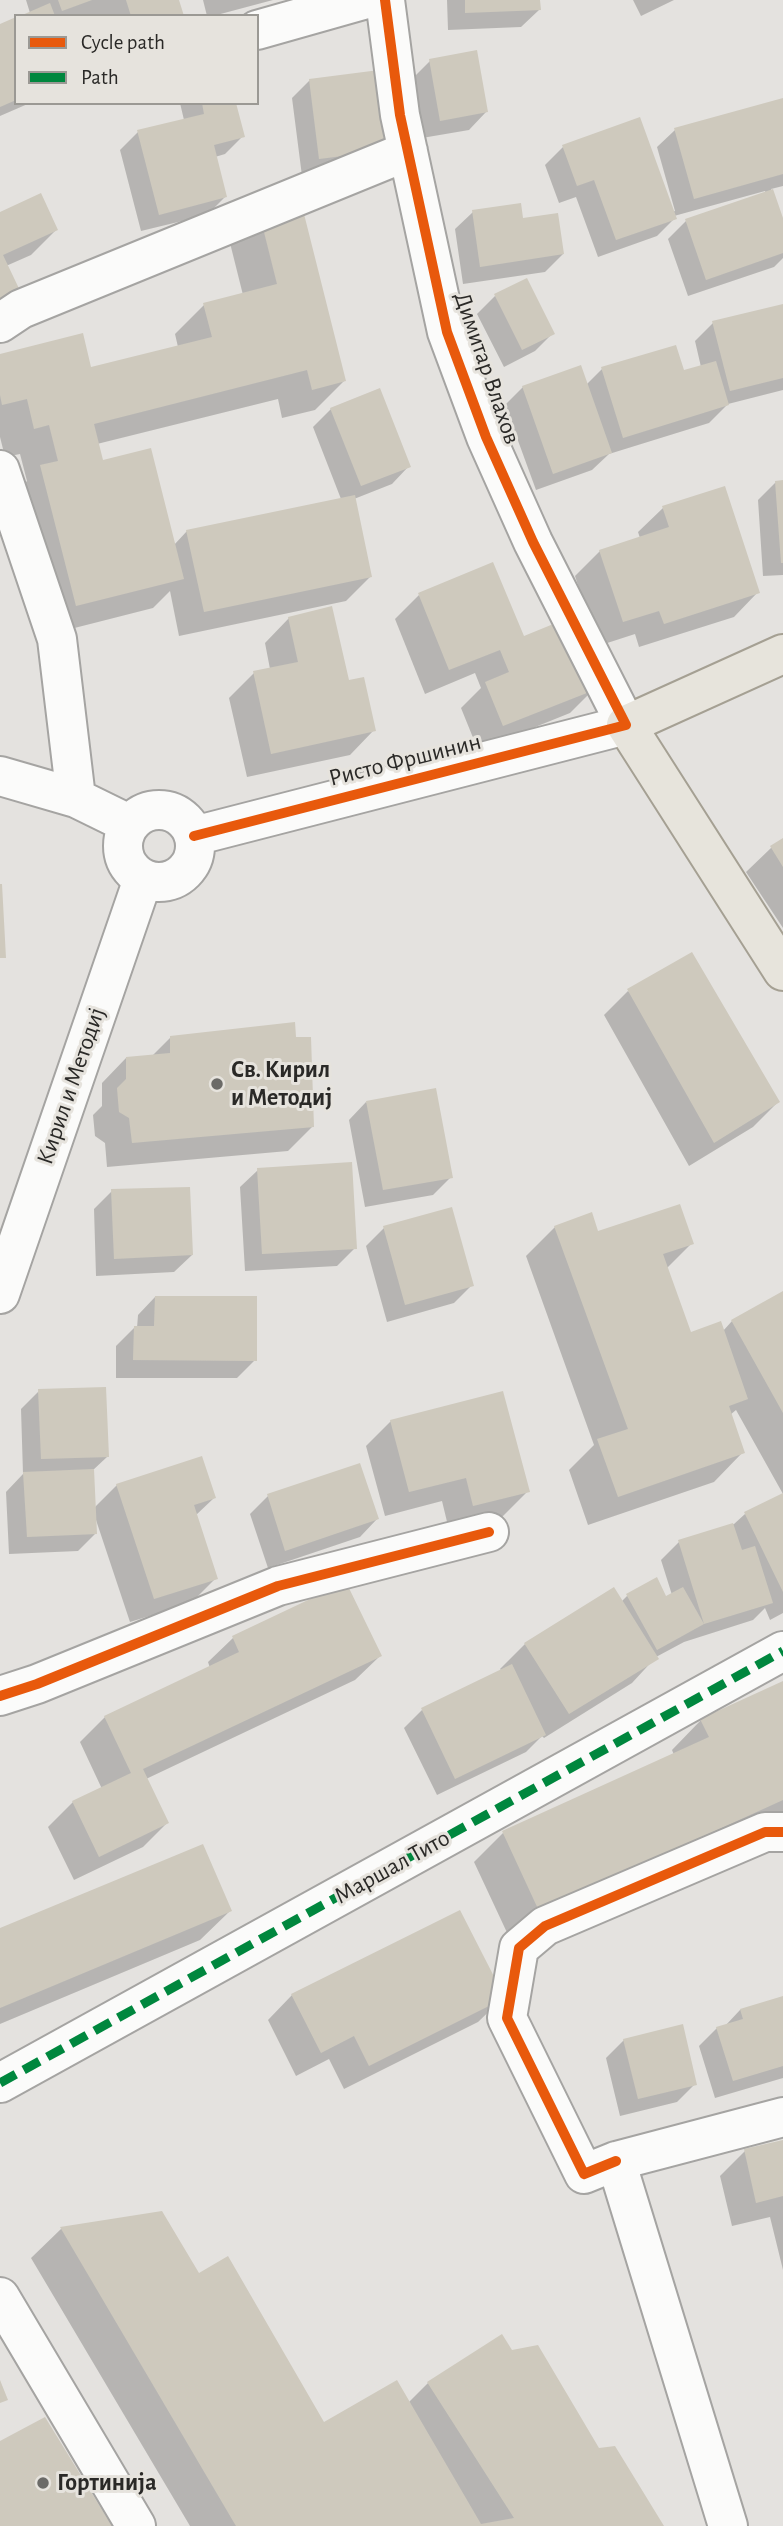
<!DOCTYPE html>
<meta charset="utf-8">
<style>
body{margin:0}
#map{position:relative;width:783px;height:2526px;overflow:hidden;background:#e4e2df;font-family:"Alegreya Sans",sans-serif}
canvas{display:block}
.legend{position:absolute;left:14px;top:14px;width:245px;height:91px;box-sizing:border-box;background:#e6e3dd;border:2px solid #9b9994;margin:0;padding:9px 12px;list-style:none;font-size:21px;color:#2a2927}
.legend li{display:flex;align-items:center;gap:14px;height:35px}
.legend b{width:35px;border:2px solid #9b9994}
</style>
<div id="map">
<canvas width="783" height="2526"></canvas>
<ul class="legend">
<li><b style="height:9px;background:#e8590c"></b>Cycle path</li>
<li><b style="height:9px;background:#00873e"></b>Path</li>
</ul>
</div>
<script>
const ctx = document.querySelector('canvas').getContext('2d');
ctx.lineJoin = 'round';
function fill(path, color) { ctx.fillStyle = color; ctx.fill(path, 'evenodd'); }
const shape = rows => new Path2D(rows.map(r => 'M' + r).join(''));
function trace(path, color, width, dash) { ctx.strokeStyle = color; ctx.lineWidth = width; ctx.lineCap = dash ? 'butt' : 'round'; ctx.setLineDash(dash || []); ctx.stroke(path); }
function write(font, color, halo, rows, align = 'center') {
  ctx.font = font + ' "Alegreya Sans",sans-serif'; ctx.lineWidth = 6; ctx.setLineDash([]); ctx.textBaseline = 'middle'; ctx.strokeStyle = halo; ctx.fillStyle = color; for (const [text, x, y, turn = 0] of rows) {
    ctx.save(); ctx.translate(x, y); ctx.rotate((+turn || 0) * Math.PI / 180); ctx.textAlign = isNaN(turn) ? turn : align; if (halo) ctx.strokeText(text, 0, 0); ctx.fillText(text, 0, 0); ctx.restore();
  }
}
fill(shape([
 [26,0,177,0,182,16,99,16,98,14,24,16,30,13],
 [203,0,273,0,213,16,207,16],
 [447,0,539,0,539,10,521,27,448,30],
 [633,0,674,0,641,16],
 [16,19,16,103,30,103,0,116,0,26],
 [430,61,486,112,469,130,422,138,412,79],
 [310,80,396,148,302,176,292,98],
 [783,100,783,186,771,189,783,223,783,258,774,267,688,296,668,239,686,221,766,194,765,191,674,216,675,218,657,236,598,257,576,197,559,203,545,165,563,147,672,212,675,211,657,147,675,130],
 [180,103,234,103,243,136,225,154,215,157,225,197,207,215,141,231,120,150,138,132,184,120],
 [473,212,522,220,563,254,545,272,463,284,455,229],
 [0,214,56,230,31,255,6,266,0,320],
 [260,214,344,381,315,410,282,418,278,399,97,444,102,462,174,545,187,531,341,499,313,427,331,409,409,466,392,484,354,499,371,576,346,601,179,636,170,591,153,608,47,635,12,496,27,481,20,454,5,457,0,437,0,356,90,369,178,347,175,334,204,305,243,295,230,243],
 [526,280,553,333,535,351,504,367,477,314,495,296],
 [783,305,783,390,728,404,709,423,609,454,592,470,536,490,505,405,523,387,586,385,602,369,683,372,701,367,695,341,713,323],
 [776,482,783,482,783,575,763,576,758,500],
 [663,508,758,592,734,617,639,647,635,634,598,646,575,576,600,551,640,538,638,532],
 [419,595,523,638,595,688,570,713,478,750,461,708,481,688,475,673,425,694,395,619],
 [289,618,347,682,374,730,350,755,247,777,229,698,254,673,270,669,265,643],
 [783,840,783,928,746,872,771,848],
 [628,991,778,1102,753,1127,689,1166,604,1015],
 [170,1038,312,1127,288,1151,107,1167,105,1143,95,1136,93,1115,102,1106,102,1083,126,1058,152,1056],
 [366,1102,451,1177,433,1195,365,1207,349,1120],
 [258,1170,355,1248,337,1266,245,1271,240,1187],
 [112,1191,192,1255,174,1272,96,1276,94,1209],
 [555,1227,692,1243,667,1268,690,1334,723,1331,732,1321,783,1293,783,1494,736,1410,730,1415,743,1452,714,1482,588,1525,569,1470,594,1445,526,1256],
 [384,1228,472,1285,454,1303,387,1322,366,1246],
 [155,1297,255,1360,237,1378,116,1378,116,1346,134,1328,137,1328,138,1315],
 [39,1391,107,1457,92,1471,94,1508,117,1485,214,1498,195,1516,216,1578,191,1603,130,1622,96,1520,96,1533,78,1551,9,1554,6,1492,23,1474,21,1409],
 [391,1421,528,1491,503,1516,449,1530,442,1501,385,1516,366,1446],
 [783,1495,783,1613,770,1620,765,1608,753,1620,684,1642,656,1657,632,1683,544,1738,542,1736,526,1752,437,1795,404,1728,422,1710,502,1671,500,1669,525,1644,621,1602,627,1596,666,1598,672,1595,661,1560,679,1542,734,1524,745,1514],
 [268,1496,377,1519,360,1537,268,1568,250,1514],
 [345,1584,380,1656,355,1680,146,1779,167,1823,143,1847,74,1880,48,1827,73,1802,102,1789,80,1742,105,1717,210,1668,208,1662,233,1638],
 [783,1683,783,1814,510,1939,474,1862,503,1833,674,1755,672,1750,701,1720],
 [230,1911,200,1940,0,2024,0,1930],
 [292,1995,503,1998,478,2022,344,2089,329,2059,296,2076,268,2020],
 [783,1998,783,2078,715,2098,699,2046,717,2028,725,2026,740,2010],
 [624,2040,695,2084,677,2102,620,2116,606,2058],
 [783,2141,783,2270,770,2217,732,2226,720,2176,745,2151],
 [161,2213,198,2275,324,2425,408,2403,428,2383,502,2336,512,2352,661,2526,190,2526,31,2258,61,2229]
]), '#0003');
fill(shape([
 [58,0,92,0,62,11],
 [126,0,179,0,184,16,131,16],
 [465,0,540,0,541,10,465,13],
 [50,3,55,16,20,16],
 [16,17,16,100,0,107,0,24],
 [477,50,488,112,440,121,429,59],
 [387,69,398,149,319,159,309,79],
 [783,98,783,174,694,199,674,128],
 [202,103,236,103,245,137,214,145,227,197,159,215,137,130,204,114],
 [640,117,677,219,616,240,594,180,577,186,562,145],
 [773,189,783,218,783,253,706,280,685,219],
 [41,193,58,230,3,255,24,299,0,310,0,212],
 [301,202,346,381,312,390,307,370,94,424,103,460,151,448,184,579,76,606,40,465,58,461,49,425,34,429,27,399,2,405,0,395,0,354,83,333,91,367,212,337,203,303,277,284,259,212],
 [521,203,523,218,558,213,564,254,480,267,472,210],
 [527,278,555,334,522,350,494,294],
 [783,304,783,378,730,391,712,321],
 [676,345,684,370,716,361,729,405,623,438,601,367],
 [581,365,612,453,553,474,522,386],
 [380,388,411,467,361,486,330,408],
 [783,480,783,563,781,563,775,481],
 [725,486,760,593,664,624,659,611,623,622,599,550,669,527,662,506],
 [355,495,372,577,204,612,186,530],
 [493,562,524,636,568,618,597,689,503,726,485,682,509,672,500,650,449,670,418,593],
 [332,606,349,680,364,677,376,731,271,754,253,671,298,662,288,617],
 [783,838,783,867,770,846],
 [0,884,2,884,6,958,0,958],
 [692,952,780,1102,714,1143,627,989],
 [295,1022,296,1037,311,1037,314,1127,132,1143,129,1118,119,1112,117,1088,126,1079,126,1057,170,1053,170,1036],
 [436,1088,453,1178,383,1190,366,1101],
 [352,1162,357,1249,262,1254,257,1168],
 [190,1187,193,1255,114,1259,111,1189],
 [680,1204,694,1244,663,1254,691,1332,721,1321,748,1399,729,1406,745,1453,618,1497,597,1439,628,1429,554,1226,592,1212,598,1231],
 [452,1207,474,1286,405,1305,383,1226],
 [783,1291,783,1413,731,1320],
 [155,1296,257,1296,257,1361,133,1360,134,1326,154,1326],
 [106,1387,109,1457,41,1459,38,1389],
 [503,1391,530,1492,473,1506,466,1478,409,1492,390,1420],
 [202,1456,216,1498,194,1505,218,1579,154,1599,116,1484],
 [360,1463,379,1519,285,1551,267,1494],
 [94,1469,97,1534,27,1537,23,1472],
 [783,1493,783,1592,744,1512],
 [733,1523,742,1550,755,1546,773,1603,704,1624,657,1650,626,1594,657,1577,666,1596,683,1587,704,1624,678,1540],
 [346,1582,382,1656,143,1769,169,1823,99,1857,72,1801,131,1773,104,1716,239,1652,232,1636],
 [614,1587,659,1659,569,1714,524,1643],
 [512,1664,546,1735,455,1779,421,1708],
 [783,1681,783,1800,539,1911,502,1831,709,1737,700,1719],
 [203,1844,232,1911,0,2008,0,1928],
 [460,1910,505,1998,369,2066,354,2036,321,2053,291,1994],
 [783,1996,783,2066,733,2081,716,2027,743,2019,740,2009],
 [683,2024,697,2085,638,2099,623,2039],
 [783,2140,783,2196,756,2203,744,2149],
 [162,2211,199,2273,228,2256,324,2422,397,2380,481,2524,514,2518,427,2382,502,2334,512,2350,538,2345,599,2448,615,2446,664,2526,236,2526,60,2227],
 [0,2380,8,2400,0,2403],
 [45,2417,112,2526,0,2526,0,2441]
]), '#cec9bd');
const minor = shape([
 [257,30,363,0],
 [0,323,21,309,408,151],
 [0,470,57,639,76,798],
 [0,776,76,798,129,824],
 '123 846a36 36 0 1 1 72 0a36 36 0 1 1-72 0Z',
 [194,836,626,725,533,542,486,437,447,332,400,115,385,0],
 [0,1294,143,879],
 [0,1696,37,1684,278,1586,489,1532],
 [0,2083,783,1651],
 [616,2161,584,2174,507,2018,519,1948,545,1926,765,1832,783,1832],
 [0,2297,136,2526],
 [728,2526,616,2161,783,2117]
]);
const major = shape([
 [783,654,626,725,783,971]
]);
trace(minor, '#a5a4a2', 42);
trace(major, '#a5a093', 42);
trace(minor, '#fbfbfa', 38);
trace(major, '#e7e4dc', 38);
trace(shape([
 [0,2083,783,1651]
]), '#00873e', 9, [18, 9]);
trace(shape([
 [194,836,626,725,533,542,486,437,447,332,400,115,385,0],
 [0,1696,37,1684,278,1586,489,1532],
 [616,2161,584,2174,507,2018,519,1948,545,1926,765,1832,783,1832]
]), '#e8590c', 10);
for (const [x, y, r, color] of [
 [217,1084,7,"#6b6a67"],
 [43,2483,7,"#6b6a67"]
]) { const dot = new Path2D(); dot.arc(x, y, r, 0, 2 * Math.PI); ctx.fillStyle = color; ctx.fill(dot); trace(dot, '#e6e3dd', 2.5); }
write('24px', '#2a2927', '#e6e3dd', [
 ["Димитар Влахов",487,368,71],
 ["Ристо Фршинин",405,760,-14],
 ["Кирил и Методиј",71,1086,-71],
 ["Маршал Тито",392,1867,-29]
]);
write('bold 24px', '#2a2927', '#e6e3dd', [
 ["Св. Кирил",231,1070],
 ["и Методиј",231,1098],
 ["Гортинија",57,2483]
], 'left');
</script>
